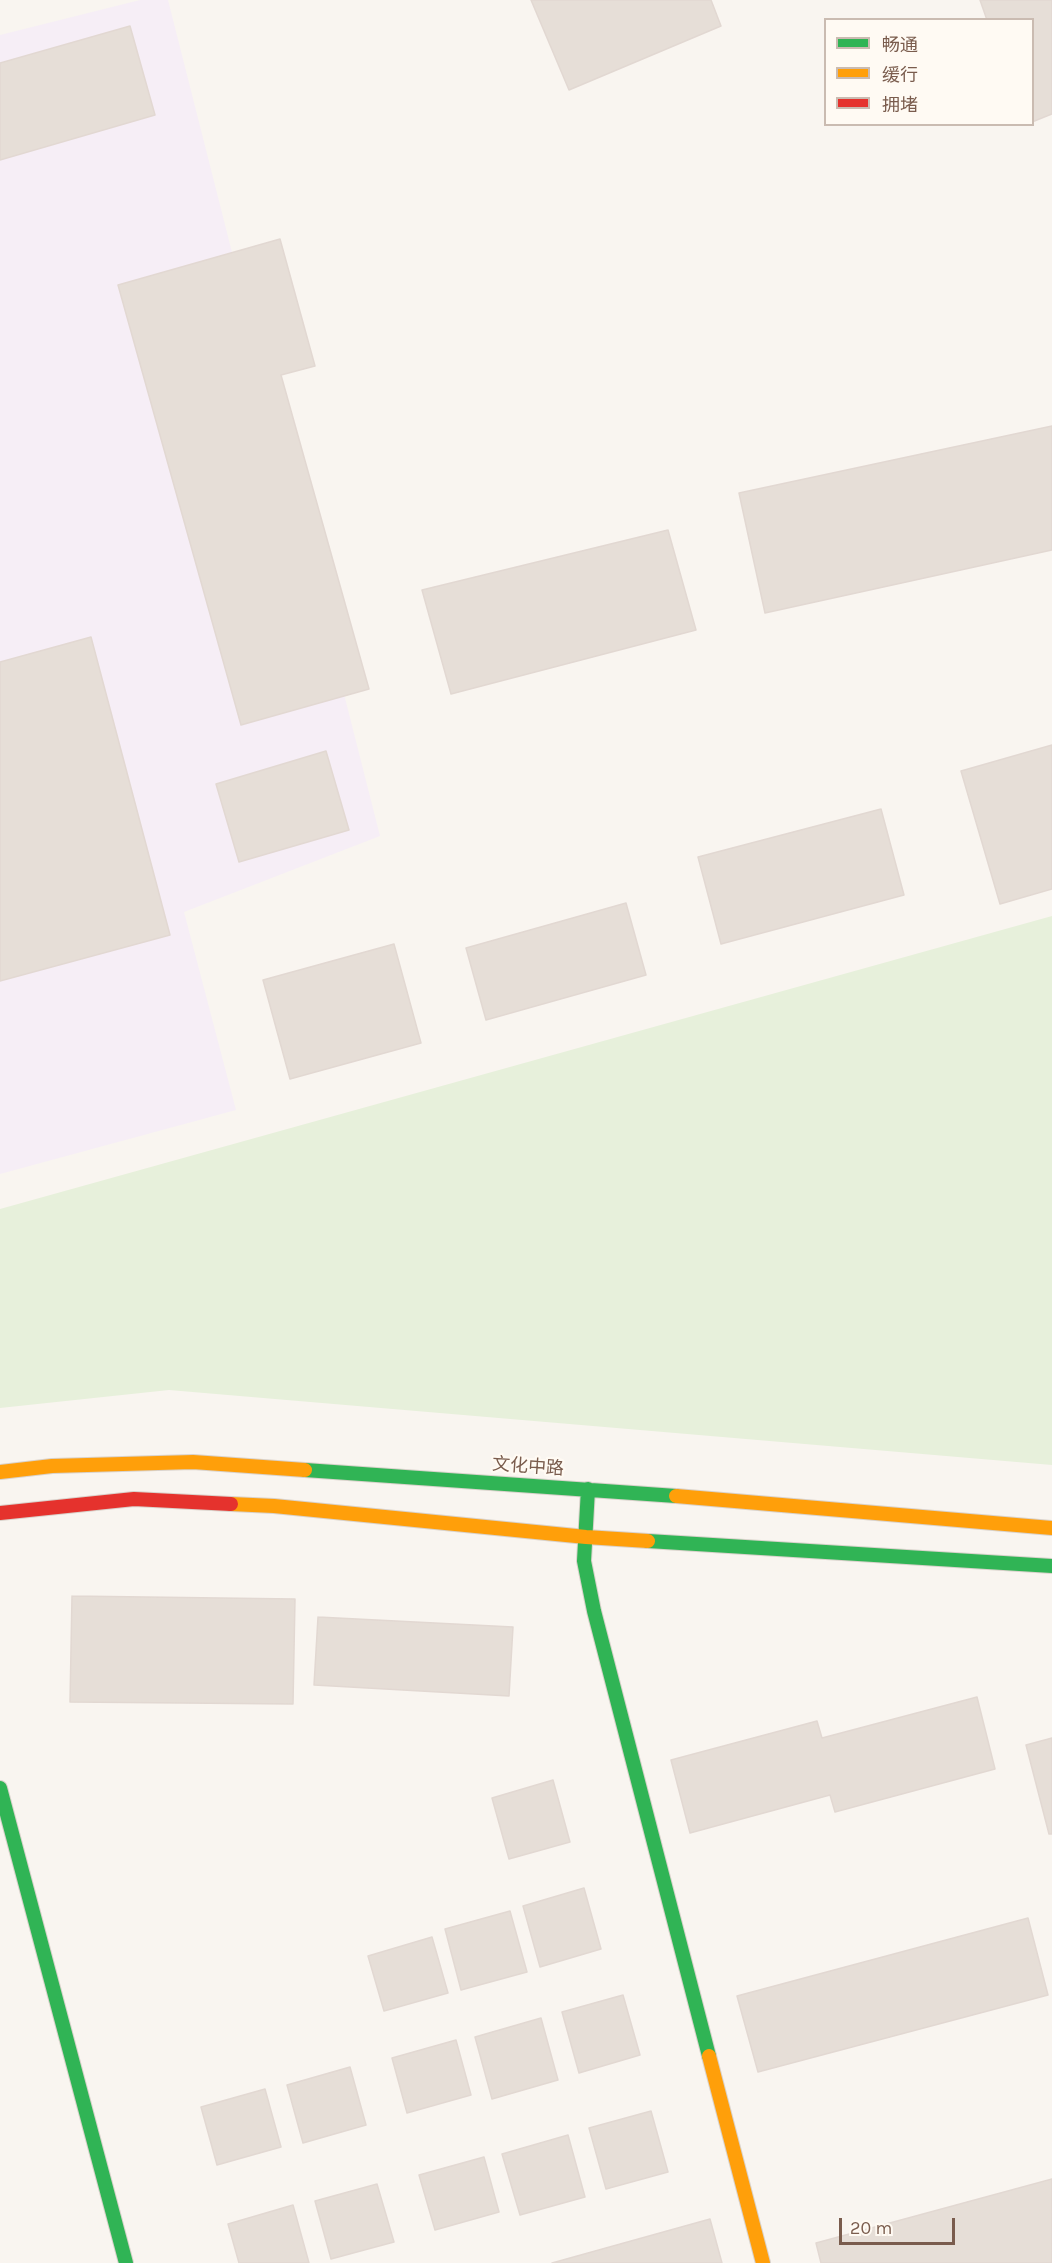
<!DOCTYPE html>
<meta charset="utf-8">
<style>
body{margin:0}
#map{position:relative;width:1052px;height:2263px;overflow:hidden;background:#f9f5f0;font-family:Karla,"Noto Sans SC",sans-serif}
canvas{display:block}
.legend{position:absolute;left:824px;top:18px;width:210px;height:108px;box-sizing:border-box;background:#fffaf3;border:2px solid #cabbb1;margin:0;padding:8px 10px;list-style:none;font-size:18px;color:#7a5c4d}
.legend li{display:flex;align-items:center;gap:12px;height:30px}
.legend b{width:30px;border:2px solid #cabbb1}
.scale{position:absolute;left:839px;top:2218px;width:116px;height:27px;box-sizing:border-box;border:3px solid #7a5c4d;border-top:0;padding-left:8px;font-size:18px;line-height:21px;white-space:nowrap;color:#7a5c4d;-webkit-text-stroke:4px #fffaf3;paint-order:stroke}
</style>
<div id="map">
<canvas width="1052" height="2263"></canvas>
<ul class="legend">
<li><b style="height:8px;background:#30b455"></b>畅通</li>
<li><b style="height:8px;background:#ff9f0a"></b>缓行</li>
<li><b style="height:8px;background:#e5322d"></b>拥堵</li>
</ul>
<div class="scale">20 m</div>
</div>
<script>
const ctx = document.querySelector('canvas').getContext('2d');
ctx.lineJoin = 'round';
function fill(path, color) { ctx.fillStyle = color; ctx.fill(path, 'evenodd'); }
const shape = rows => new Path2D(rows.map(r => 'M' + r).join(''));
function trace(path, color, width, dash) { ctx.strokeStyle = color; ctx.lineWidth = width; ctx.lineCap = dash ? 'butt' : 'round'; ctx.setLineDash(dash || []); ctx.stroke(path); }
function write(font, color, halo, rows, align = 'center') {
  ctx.font = font + ' Karla,"Noto Sans SC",sans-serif'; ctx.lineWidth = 4.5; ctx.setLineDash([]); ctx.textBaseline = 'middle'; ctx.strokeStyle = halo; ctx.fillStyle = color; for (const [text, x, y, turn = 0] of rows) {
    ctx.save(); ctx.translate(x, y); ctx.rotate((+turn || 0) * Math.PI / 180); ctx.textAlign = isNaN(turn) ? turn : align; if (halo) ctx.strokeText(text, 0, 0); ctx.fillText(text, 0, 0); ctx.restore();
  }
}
fill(shape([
 [140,0,168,0,380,836,184,912,236,1110,0,1174,0,35]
]), '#f6eef6');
fill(shape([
 [1052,916,1052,1465,169,1390,0,1408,0,1209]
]), '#e7f0db');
const building = shape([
 [531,0,711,0,721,26,569,90,531,0],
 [980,0,1052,0,1052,114,1032,122,1032,20,987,20,980,0],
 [130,26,155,115,0,160,0,63,130,26],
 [280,239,315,366,281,375,369,689,241,725,118,285,280,239],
 [1052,426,1052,550,765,613,739,493,1052,426],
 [668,530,696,630,451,694,422,590,668,530],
 [91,637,170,935,0,981,0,662,91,637],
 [1052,745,1052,889,1000,904,961,771,1052,745],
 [326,751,349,830,239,862,216,784,326,751],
 [881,809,904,895,721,944,698,857,881,809],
 [626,903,646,975,486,1020,466,948,626,903],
 [394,944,421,1043,290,1079,263,980,394,944],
 [72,1596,295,1599,293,1704,70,1702,72,1596],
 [318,1617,513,1627,509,1696,314,1685,318,1617],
 [977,1697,995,1769,835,1812,830,1795,690,1833,671,1760,817,1721,822,1738,977,1697],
 [1052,1738,1052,1834,1049,1834,1026,1745,1052,1738],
 [553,1780,570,1842,509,1859,492,1798,553,1780],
 [584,1888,601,1949,540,1967,523,1906,584,1888],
 [510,1911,527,1972,461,1990,445,1929,510,1911],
 [1028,1918,1048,1995,758,2072,737,1996,1028,1918],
 [432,1937,448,1993,384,2011,368,1956,432,1937],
 [623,1995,640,2055,579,2073,562,2012,623,1995],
 [541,2018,558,2080,492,2099,475,2037,541,2018],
 [456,2040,471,2095,407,2113,392,2058,456,2040],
 [350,2067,366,2125,303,2143,287,2085,350,2067],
 [265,2089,281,2147,217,2165,201,2107,265,2089],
 [651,2111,668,2172,606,2189,589,2128,651,2111],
 [568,2135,585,2197,520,2215,502,2154,568,2135],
 [484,2157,499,2212,435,2230,419,2175,484,2157],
 [1052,2179,1052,2263,821,2263,816,2243,1052,2179],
 [377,2184,394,2242,331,2259,315,2201,377,2184],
 [293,2205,309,2263,239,2263,228,2224,293,2205],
 [710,2219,722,2263,552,2263,710,2219]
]);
fill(building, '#e6ded7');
trace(building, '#e2d8d2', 1.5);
const fast = shape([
 [305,1470,676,1496],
 [588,1489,584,1561,594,1611,709,2056],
 [648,1541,1052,1566],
 [0,1788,126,2263]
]);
const slow = shape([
 [0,1472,52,1466,193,1462,305,1470],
 [676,1496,1052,1528],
 [231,1504,274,1506,586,1537,648,1541],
 [709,2056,763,2263]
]);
const jam = shape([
 [0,1513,134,1499,231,1504]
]);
trace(fast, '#d9d2cb', 16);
trace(slow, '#d9d2cb', 16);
trace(jam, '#d9d2cb', 16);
trace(fast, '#30b455', 14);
trace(slow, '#ff9f0a', 14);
trace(jam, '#e5322d', 14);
write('18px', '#7a5c4d', '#fffaf3', [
 ["文化中路",528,1467,4]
]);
</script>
